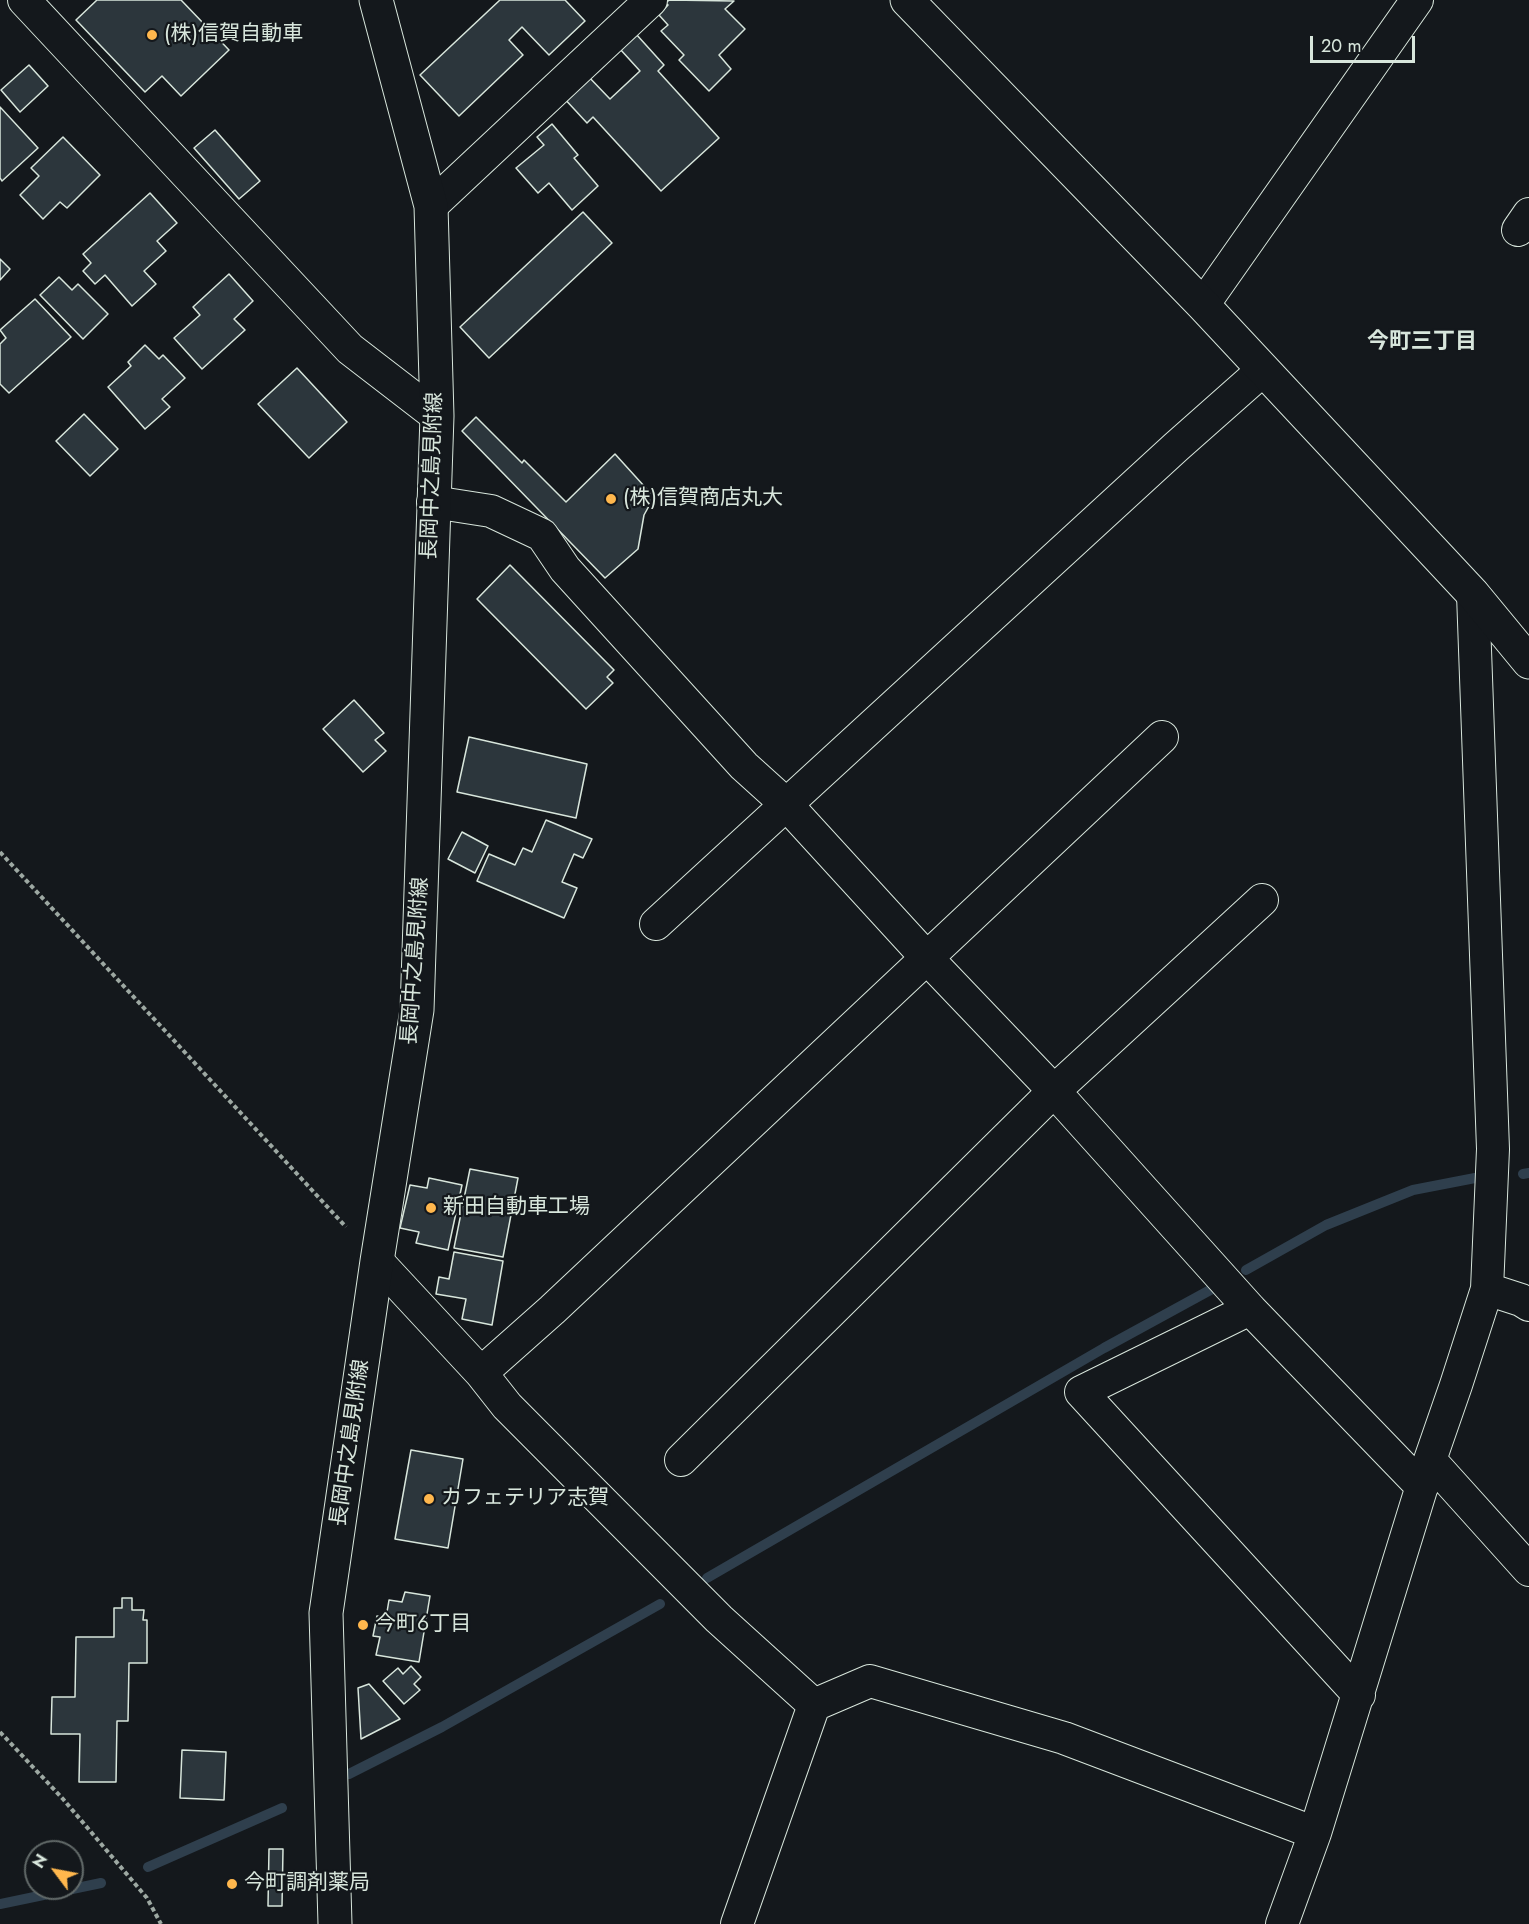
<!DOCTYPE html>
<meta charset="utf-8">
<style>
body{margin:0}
#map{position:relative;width:1529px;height:1924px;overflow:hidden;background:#14181c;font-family:Jost,sans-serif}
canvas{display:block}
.north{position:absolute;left:24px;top:1840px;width:60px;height:60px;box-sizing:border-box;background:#14181c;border:2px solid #626a69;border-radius:50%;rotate:302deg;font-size:16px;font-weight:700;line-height:24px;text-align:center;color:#d8e6dc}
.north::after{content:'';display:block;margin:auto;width:21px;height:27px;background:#ffb74d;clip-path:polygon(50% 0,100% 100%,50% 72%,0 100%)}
.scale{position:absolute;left:1310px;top:36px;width:105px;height:27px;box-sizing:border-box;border:3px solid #d8e6dc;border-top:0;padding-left:8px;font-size:18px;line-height:21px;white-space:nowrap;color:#d8e6dc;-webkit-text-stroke:4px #14181c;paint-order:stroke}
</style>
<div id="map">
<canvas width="1529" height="1924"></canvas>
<div class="north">N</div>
<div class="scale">20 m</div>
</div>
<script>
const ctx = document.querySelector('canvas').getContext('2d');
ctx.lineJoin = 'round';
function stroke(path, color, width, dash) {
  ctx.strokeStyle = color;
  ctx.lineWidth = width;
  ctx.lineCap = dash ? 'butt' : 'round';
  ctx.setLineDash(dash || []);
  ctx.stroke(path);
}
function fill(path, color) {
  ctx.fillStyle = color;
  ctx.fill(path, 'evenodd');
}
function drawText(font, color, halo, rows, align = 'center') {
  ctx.font = font + ' Jost,"Noto Sans JP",sans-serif';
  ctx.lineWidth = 4.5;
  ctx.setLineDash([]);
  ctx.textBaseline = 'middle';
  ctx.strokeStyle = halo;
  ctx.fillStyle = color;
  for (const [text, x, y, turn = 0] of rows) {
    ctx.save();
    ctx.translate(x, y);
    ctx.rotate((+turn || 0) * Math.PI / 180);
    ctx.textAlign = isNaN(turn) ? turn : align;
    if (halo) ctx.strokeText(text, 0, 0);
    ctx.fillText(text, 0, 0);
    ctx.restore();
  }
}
stroke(new Path2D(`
 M1523 1174 1529 1173
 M1246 1270 1326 1225 1413 1190 1475 1178
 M707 1578 1104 1348 1212 1289
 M349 1774 442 1727 660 1604
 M148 1867 282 1808
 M0 1904 101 1883`), '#2f3f4d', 10);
const building = new Path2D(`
 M97 0H181L229 50 181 96 162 76 145 92 76 20Z
 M500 0H565L585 21 549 55 522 27 509 40 523 55 459 116 420 75Z
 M669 0 734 1 725 9 745 29 719 55 731 69 709 91 679 60 684 55 661 31 668 25 659 15 668 5 666 3Z
 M636 34 664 65 658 71 719 138 661 191 593 117 587 123 562 96 586 74 610 99 640 71 620 49Z
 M29 65 48 86 20 112 1 90Z
 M0 107 38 148 2 181 0 178Z
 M552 124 578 155 574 158 598 186 572 210 549 183 538 193 516 168 544 145 537 137Z
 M215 130 260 181 239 199 194 148Z
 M63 137 100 175 67 208 60 202 43 219 20 195 39 176 31 168Z
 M150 193 177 223 157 241 166 251 144 271 156 284 132 306 105 275 95 284 83 271 91 263 83 254Z
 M583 212 612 243 489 358 460 327Z
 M0 259 10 269 0 280Z
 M229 274 253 301 234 319 245 330 202 369 174 338 200 315 193 307Z
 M59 277 72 290 78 284 108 314 83 339 40 295Z
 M35 299 71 337 9 393 0 384V344L6 338 0 330Z
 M145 345 159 359 163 355 185 378 162 399 170 407 145 429 108 387 131 366 128 362Z
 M297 368 347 422 309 458 258 404Z
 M84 414 118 449 90 476 56 441Z
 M476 417 522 463 524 460 566 502 615 454 654 497 644 515 638 549 605 578 462 431Z
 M510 565 614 670 607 677 613 683 586 709 477 599Z
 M354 700 384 733 375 740 386 751 363 772 323 729Z
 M469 737 587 764 576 818 457 792Z
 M546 820 592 839 583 858 574 854 562 882 577 888 564 918 477 881 489 854 515 865 523 848 532 852Z
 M462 832 488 846 475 873 448 859Z
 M470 1169 518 1178 503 1257 454 1248Z
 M429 1178 462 1185 448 1250 416 1243 419 1232 400 1228 410 1185 427 1188Z
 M454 1252 503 1261 492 1325 462 1319 466 1299 436 1294 439 1277 449 1279Z
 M411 1450 463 1459 448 1548 395 1539Z
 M405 1592 430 1596 419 1662 376 1655 380 1637 373 1636 377 1616 386 1618 389 1600 402 1602Z
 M122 1598H132V1610H144L143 1620H147V1663H129L128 1721H117L116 1782H79L80 1734H51L52 1697H75L76 1637H114V1608H122Z
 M411 1666 421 1677 414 1684 420 1690 404 1704 383 1681 398 1668 403 1674Z
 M369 1684 400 1719 361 1739 358 1688Z
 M182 1750 226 1752 224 1800 180 1798Z
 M269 1849H283L282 1906H268Z`);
fill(building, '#2c363c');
stroke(building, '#d8e6dc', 1.5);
const street = new Path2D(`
 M24 0 350 349 437 416
 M431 206 651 0
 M1518 230 1529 214
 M1203 305 1417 0
 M433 502 491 511 542 535 565 569 744 766 786 804 926 957 1054 1091 1250 1309 1422 1487
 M656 924 1176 447 1263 370
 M377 1261 481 1373 507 1406 719 1619 814 1705
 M1487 1289 1521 1300 1529 1305
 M1250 1309 1081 1392 1359 1695
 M481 1373 552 1310 1162 737
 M681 1460 1054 1091 1262 900
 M1430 1460 1529 1570
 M737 1924 814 1705 870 1681 1064 1738 1315 1833
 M1282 1924 1315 1833 1430 1460 1456 1385 1487 1289 1493 1149 1473 594`);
const secondary = new Path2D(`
 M907 0 1203 305 1473 594 1529 662
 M335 1924 326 1613 377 1261 417 1010 437 416 431 206 376 0`);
stroke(street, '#d8e6dc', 34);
stroke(secondary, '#d8e6dc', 35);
stroke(new Path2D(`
 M0 852 346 1227
 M0 1732 63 1799 147 1898 161 1924`), '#9da8a2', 4, [4.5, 3]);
stroke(street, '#14181c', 32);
stroke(secondary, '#14181c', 33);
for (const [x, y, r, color] of [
 [152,35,6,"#ffb74d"],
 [611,499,6,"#ffb74d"],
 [431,1208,6,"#ffb74d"],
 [429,1499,6,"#ffb74d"],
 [363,1625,6,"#ffb74d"],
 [232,1884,6,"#ffb74d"]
]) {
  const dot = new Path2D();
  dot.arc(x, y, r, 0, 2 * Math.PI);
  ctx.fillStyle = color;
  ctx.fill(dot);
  stroke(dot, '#14181c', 2);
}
drawText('21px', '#d8e6dc', '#14181c', [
 ["(株)信賀自動車",164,35],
 ["(株)信賀商店丸大",623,499],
 ["新田自動車工場",443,1208],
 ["カフェテリア志賀",441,1499],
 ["今町６丁目",375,1625],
 ["今町調剤薬局",244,1884]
], 'left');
drawText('21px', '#d8e6dc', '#14181c', [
 ["長岡中之島見附線",433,476,-88],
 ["長岡中之島見附線",416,961,-86],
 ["長岡中之島見附線",351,1443,-82]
]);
drawText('bold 22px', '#d8e6dc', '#14181c', [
 ["今町三丁目",1422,343]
]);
</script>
